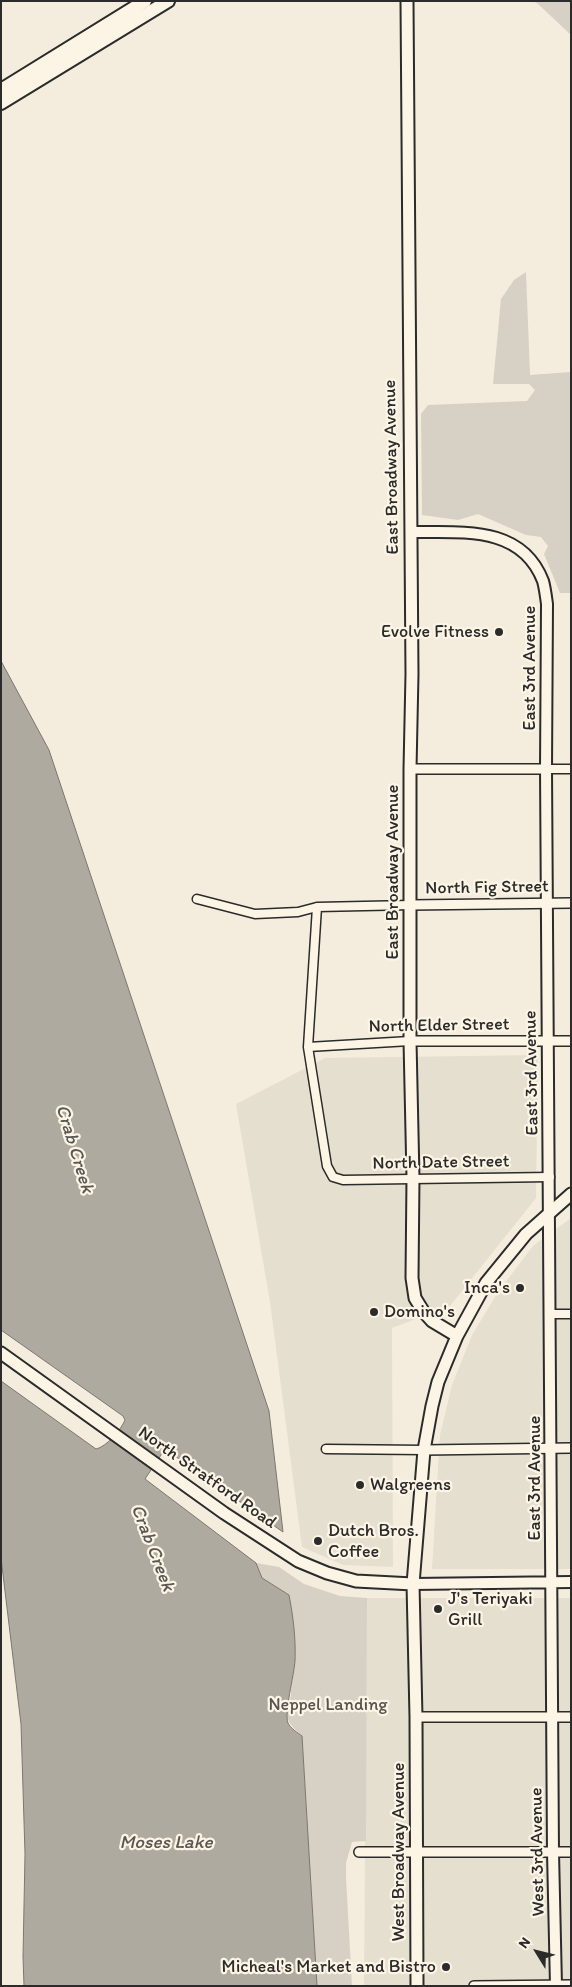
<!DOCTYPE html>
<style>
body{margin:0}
#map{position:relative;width:572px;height:1987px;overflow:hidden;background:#f4edde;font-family:Itim,sans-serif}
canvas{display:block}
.frame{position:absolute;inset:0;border:2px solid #2b2b2b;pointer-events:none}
.north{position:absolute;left:512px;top:1927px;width:50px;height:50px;-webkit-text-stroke:4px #fcf5e5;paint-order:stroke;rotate:306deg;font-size:14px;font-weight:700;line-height:20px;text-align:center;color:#2b2b2b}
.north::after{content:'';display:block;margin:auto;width:18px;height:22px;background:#2b2b2b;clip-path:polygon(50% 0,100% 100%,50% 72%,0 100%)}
</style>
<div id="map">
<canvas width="572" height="1987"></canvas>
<div class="frame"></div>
<div class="north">N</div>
</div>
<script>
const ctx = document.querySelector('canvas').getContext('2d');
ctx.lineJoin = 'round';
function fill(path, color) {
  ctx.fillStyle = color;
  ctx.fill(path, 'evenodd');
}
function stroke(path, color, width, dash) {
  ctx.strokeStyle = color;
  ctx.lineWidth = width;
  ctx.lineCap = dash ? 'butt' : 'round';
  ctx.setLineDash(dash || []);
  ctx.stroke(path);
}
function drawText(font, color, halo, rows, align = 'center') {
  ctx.font = font + ' Itim,sans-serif';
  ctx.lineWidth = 4.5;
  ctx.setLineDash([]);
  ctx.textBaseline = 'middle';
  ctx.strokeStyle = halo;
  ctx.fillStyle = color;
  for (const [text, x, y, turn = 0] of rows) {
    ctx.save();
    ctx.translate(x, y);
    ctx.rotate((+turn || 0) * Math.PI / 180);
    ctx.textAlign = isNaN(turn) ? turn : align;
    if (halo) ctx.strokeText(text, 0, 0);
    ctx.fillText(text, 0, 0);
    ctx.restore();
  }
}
fill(new Path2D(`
 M538 1055 536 1198 450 1306 392 1328 393 1567 343 1565 302 1547 270 1302 236 1104 325 1058Z
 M571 1218V1569H432L440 1435 452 1385 472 1335 498 1292 533 1246Z
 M367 1598H571V1986H364Z`), '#e5dfd0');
fill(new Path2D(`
 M532 1H571V35L537 3Z
 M526 272 530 375 571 372V593H560L544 554 548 546 541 537 526 535 478 514 458 520 422 515 421 414 428 405 527 401 535 390 529 384H493L501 299 514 280Z
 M256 1563 279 1567 304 1584 340 1596 367 1598 366 1841 352 1842 346 1863V1878L352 1986H317L302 1736C287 1722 283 1717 291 1696L289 1595 262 1578Z`), '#d6d1c4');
const water = new Path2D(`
 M1 661 49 750 269 1411 283 1532 165 1449 145 1479 256 1563 262 1578 289 1595C293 1616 296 1638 295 1661 294 1675 284 1713 288 1723 290 1728 298 1733 302 1736L317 1986H24L23 1957 25 1854 21 1724 1 1558V1381L96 1449C106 1447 121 1430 125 1420L123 1416 1 1330Z`);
fill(water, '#afaaa0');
stroke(water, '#7a7771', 1);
const minor = new Path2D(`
 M546 769H571
 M197 899 255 914 298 912 317 907 411 905
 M317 907 308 1047 327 1166 333 1177 343 1180 550 1177
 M308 1047 410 1041
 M550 1314H571
 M326 1449 424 1450`);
const tertiary = new Path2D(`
 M410 769H546
 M411 905 571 903
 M410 1041H571
 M424 1450 571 1448
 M416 1717H571
 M359 1852H571
 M474 1986 571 1985`);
const secondary = new Path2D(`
 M411 532C460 533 521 524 543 581 545 588 546 597 547 604L546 769 553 1852 556 1986
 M413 1584 571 1582`);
const primary = new Path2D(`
 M407 1 412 674 410 769V1041L413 1178 412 1278 415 1298 423 1311 432 1321 457 1336
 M1 1353 224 1513 298 1561 327 1573 356 1581 413 1584
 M417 1986 416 1717 413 1584 424 1450 432 1406 438 1382 457 1336 486 1283 526 1234 571 1194`);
const trunk = new Path2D(`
 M1 90 145 1
 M1 103 168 1`);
stroke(minor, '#2b2b2b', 11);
stroke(tertiary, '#2b2b2b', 12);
stroke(secondary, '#2b2b2b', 14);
stroke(primary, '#2b2b2b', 15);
stroke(trunk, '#2b2b2b', 16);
stroke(minor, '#fcf5e5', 8);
stroke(tertiary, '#fcf5e5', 9);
stroke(secondary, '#fcf5e5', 10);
stroke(primary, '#fcf5e5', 11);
stroke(trunk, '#fcf5e5', 12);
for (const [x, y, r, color] of [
 [499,632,5,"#2b2b2b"],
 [520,1288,5,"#2b2b2b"],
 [374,1312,5,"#2b2b2b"],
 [360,1485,5,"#2b2b2b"],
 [318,1541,5,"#2b2b2b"],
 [438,1609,5,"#2b2b2b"],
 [446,1967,5,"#2b2b2b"]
]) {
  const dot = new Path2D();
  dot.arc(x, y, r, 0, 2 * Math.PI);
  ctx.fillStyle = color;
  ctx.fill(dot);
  stroke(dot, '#fcf5e5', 2);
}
drawText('18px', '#2b2b2b', '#fcf5e5', [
 ["East Broadway Avenue",392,467,-91],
 ["East 3rd Avenue",530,668,-90],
 ["East Broadway Avenue",393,872,-90],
 ["North Fig Street",487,888,-1],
 ["North Elder Street",439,1026,-1],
 ["East 3rd Avenue",532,1073,-91],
 ["North Date Street",441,1163,-1],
 ["North Stratford Road",207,1478,35],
 ["East 3rd Avenue",535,1478,-90],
 ["West Broadway Avenue",399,1852,-90],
 ["West 3rd Avenue",538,1852,-91]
]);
drawText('18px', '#2b2b2b', '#fcf5e5', [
 ["Evolve Fitness",489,632,"right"],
 ["Inca's",510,1288,"right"],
 ["Domino's",384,1312],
 ["Walgreens",370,1485],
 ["Dutch Bros.",328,1531],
 ["Coffee",328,1552],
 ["J's Teriyaki",448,1599],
 ["Grill",448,1620],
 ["Micheal's Market and Bistro",436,1967,"right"]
], 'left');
drawText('18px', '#565451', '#fcf5e5', [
 ["Neppel Landing",328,1705]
]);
drawText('italic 19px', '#595754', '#fcf5e5', [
 ["Crab Creek",74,1149,73],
 ["Crab Creek",152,1548,69],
 ["Moses Lake",166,1843]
]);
</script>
